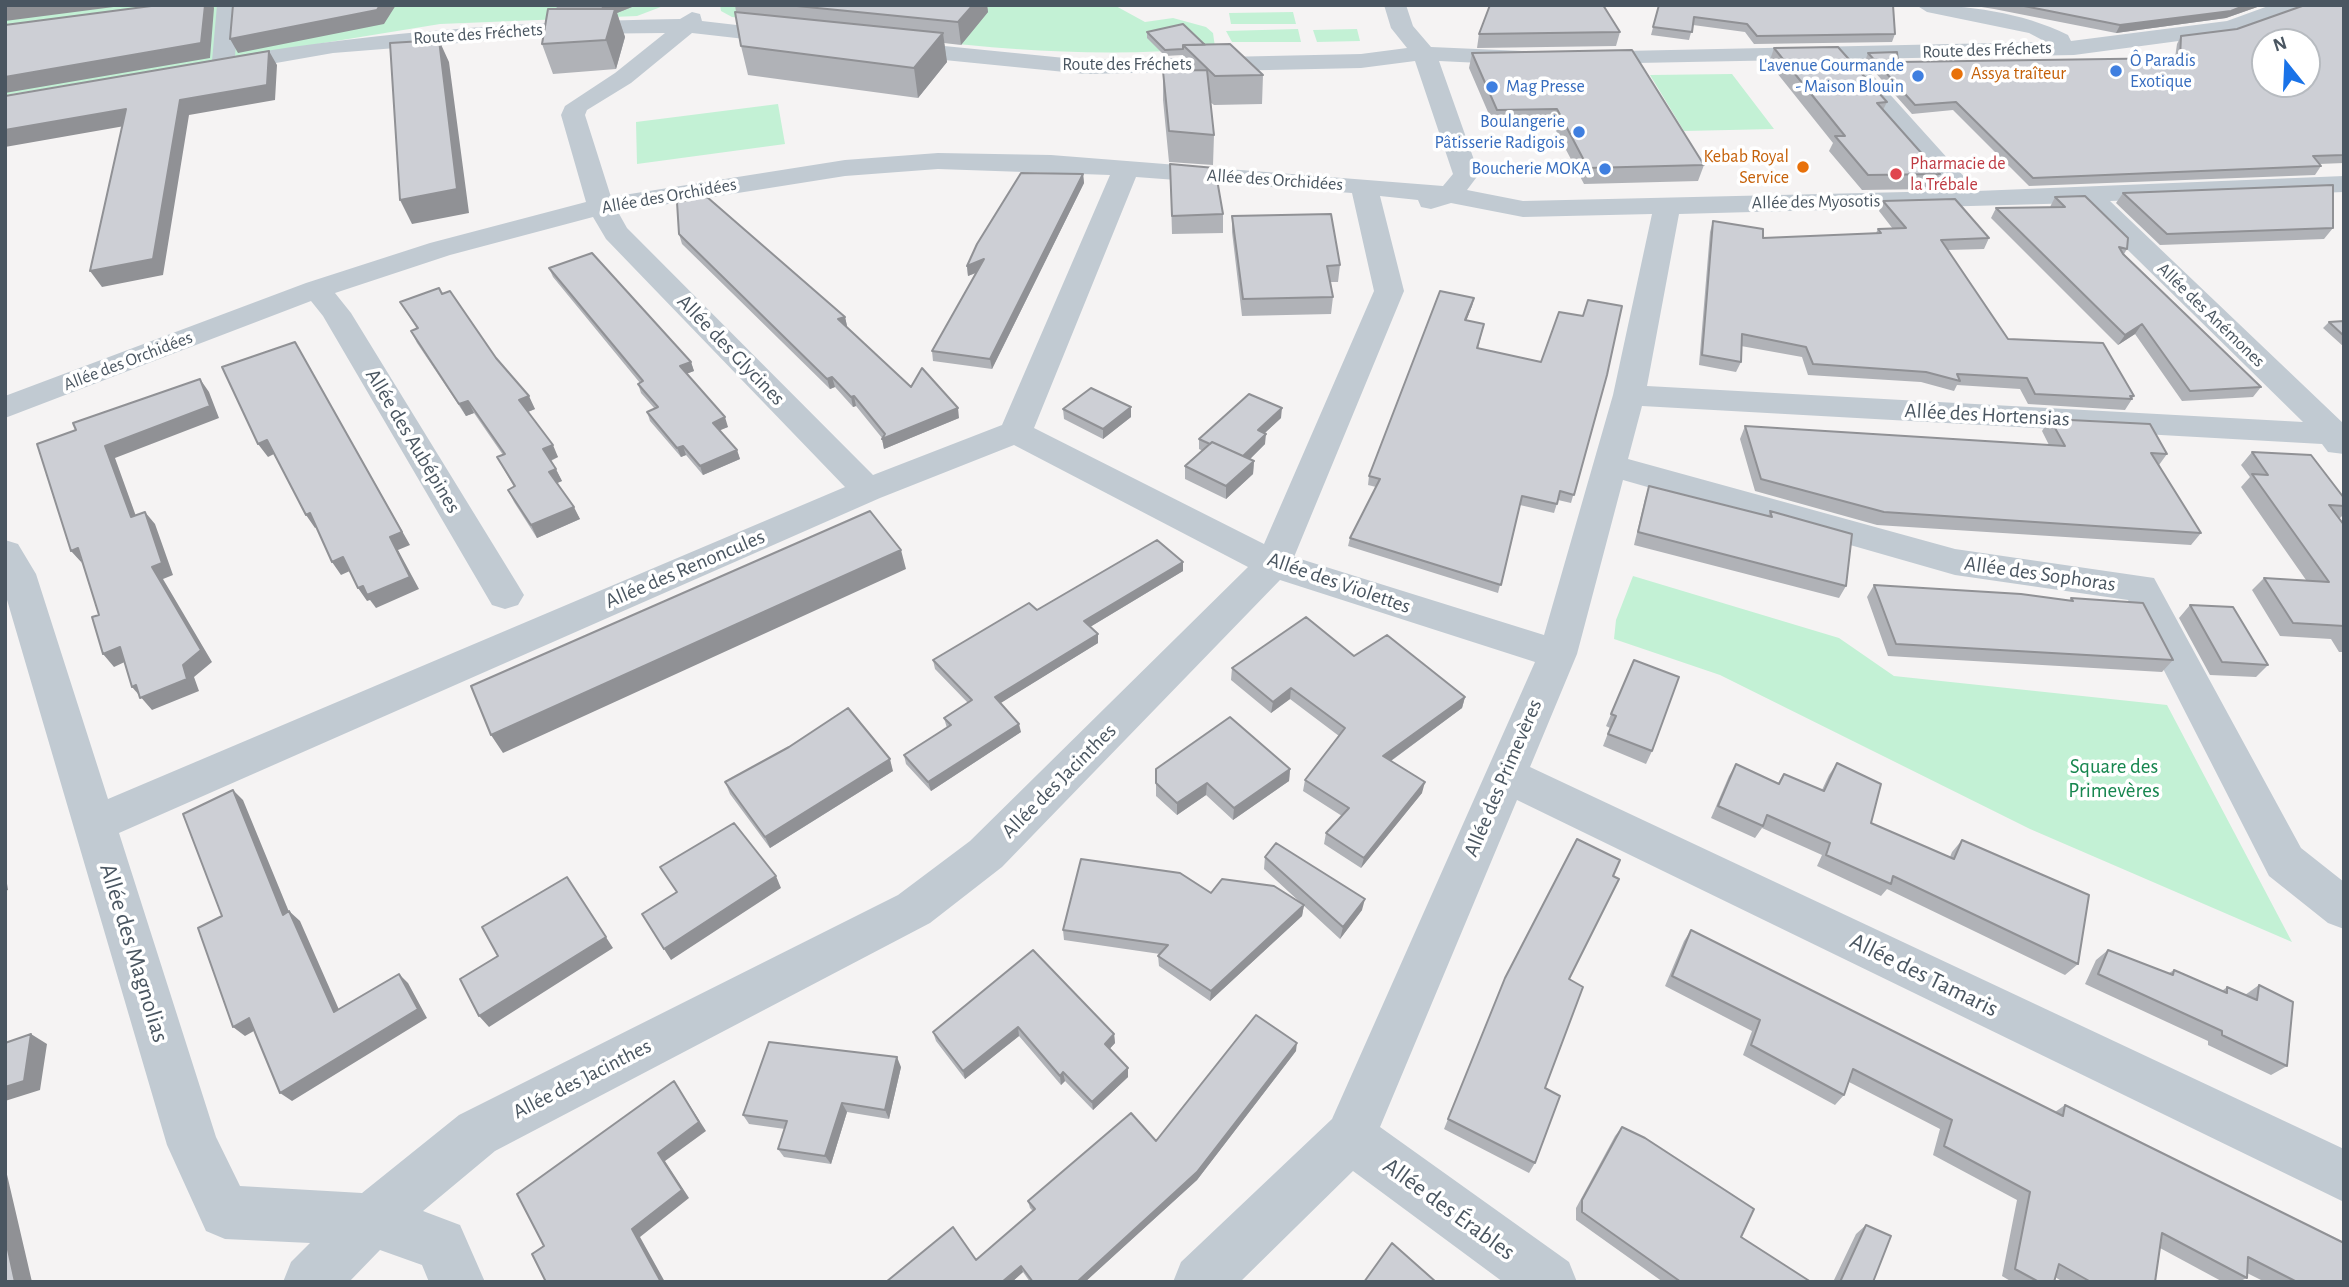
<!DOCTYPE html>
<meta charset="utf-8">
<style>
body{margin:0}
#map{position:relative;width:2349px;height:1287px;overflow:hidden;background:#f5f3f3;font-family:"Alegreya Sans",sans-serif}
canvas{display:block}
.frame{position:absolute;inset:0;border:7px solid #4a5661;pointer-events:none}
.north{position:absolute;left:2251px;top:28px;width:70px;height:70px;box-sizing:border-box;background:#fff;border:2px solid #b7bbc0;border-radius:50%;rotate:342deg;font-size:19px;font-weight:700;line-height:28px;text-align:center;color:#4a5661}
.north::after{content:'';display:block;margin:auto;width:24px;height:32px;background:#1a73e8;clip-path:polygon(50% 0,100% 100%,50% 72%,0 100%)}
</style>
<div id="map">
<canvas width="2349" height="1287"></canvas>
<div class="frame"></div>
<div class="north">N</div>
</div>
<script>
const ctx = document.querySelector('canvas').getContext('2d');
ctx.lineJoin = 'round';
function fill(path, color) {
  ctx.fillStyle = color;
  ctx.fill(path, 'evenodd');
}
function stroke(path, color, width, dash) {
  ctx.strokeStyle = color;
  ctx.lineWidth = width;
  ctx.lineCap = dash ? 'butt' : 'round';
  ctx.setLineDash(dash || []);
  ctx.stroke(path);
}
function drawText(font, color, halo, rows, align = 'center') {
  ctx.font = font + ' "Alegreya Sans",sans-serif';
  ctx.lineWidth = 7;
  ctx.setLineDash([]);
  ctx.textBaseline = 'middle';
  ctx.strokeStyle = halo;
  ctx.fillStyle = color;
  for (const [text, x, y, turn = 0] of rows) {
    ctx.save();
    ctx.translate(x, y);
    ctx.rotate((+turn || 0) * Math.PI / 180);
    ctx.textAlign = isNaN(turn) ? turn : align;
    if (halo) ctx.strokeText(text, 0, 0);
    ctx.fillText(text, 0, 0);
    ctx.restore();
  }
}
fill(new Path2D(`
 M5 5H666L637 16 440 24 5 95Z
 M720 5H1114L1145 22 1173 18 1206 27 1213 33 1215 47C1054 65 893 35 732 17L721 11Z
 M1293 12 1296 24H1231L1229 13Z
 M1298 29 1301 42H1232L1226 31Z
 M1357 29 1360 41 1317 42 1313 30Z
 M1732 74 1774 129 1684 131 1650 75Z
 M778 104 785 144 637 164 636 122Z
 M1633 576 1839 638 1894 676 2167 705 2292 942 2030 829 1720 675 1614 639 1616 620Z`), '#c3f1d5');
fill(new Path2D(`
 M217 5H239L235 56C382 31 531 21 680 19L692 12 700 14 702 21 797 32 800 37 789 44 692 33 631 83 587 110 585 115 611 197 845 160 938 153 1051 155 1443 186 1453 174 1415 61 1361 68 1085 74 894 55 883 48 894 41 1085 60 1361 54 1407 48 1391 28 1384 5H1406L1413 26 1431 47 1522 51 1530 53 1534 58 1530 63 1522 65 1439 61 1479 174 1467 190 1523 201 1949 191 1843 69 1839 64 1843 59 1585 64 1577 62 1573 57 1577 52 2046 42 2029 33 1927 12 1916 5C1968 5 2021 12 2068 35L2071 41 2227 21 2271 5H2303L2300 10 2231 34 2074 55 1858 59 1977 191 2344 176V192L2110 201 2344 424V454L2328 452 2322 444 1642 406 1628 459 1955 549 2154 578 2301 848 2344 882V929L2328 923 2269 876 2128 600 1955 575 1623 480 1577 654 1530 767 2344 1149V1202L1517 800 1380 1127 1569 1262 1577 1282H1503L1353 1171 1240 1282H1173L1181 1262 1332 1119 1535 662 1280 580 1002 867 930 923 495 1151 423 1211 460 1225 485 1282H429L422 1265 380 1250 349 1282H283L291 1262 310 1243 225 1239 206 1231 167 1145 5 593V540L18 544 36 574 108 799 845 487 606 239 593 217 450 255 335 293 351 313 518 585 524 595 518 605 505 609 492 605 323 316 311 301 5 418V396L306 283 430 243 586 202 561 115 565 106 615 73 665 33 572 34 333 53 219 73 211 71 207 66 212 61ZM938 169 1110 175 1002 425 873 475 627 228 618 212 845 176ZM1136 177 1352 193 1374 291 1264 544 1034 428ZM1380 196 1418 200 1421 207 1431 209 1451 203 1523 217 1652 214 1613 395 1544 635 1294 557 1404 291ZM2080 203 2303 422 1647 386 1679 214ZM1014 445 1248 567 970 841 898 895 459 1115 362 1193 240 1186 216 1137 119 833 880 498Z`), '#c1cad2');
fill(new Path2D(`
 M556 5H637L617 13 625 37 616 69 553 74 542 44 557 9Z
 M735 5H987L988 12 961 45 944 43 947 62 918 98 748 75 741 46Z
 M1659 5 1895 34 1892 42 1754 44 1745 32 1693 25 1689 40 1651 35Z
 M1969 5H2263L2226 18 2116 33 1994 9Z
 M2344 5V163L2319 164 2321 166 2315 175 2029 186 1953 110 1912 114 1865 61 1868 53 1898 62 2175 58 2177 44 2181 36 2237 29Z
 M1147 32 1205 45 1263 75 1262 104 1214 105 1210 102 1214 135 1213 165 1169 162 1163 100V71L1183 70V55L1165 56 1147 38Z
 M1620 32 1616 46 1477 48 1479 34Z
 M1774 48 1887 102 1883 110 1940 174 1932 189 1862 190 1829 151 1833 143 1769 63Z
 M1472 53 1704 165 1698 181 1584 184 1553 125 1494 126 1469 68Z
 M1170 164 1223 214V233L1172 234Z
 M1083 174 1084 183 992 369 933 361 932 351 976 273 968 276 967 266Z
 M2123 193 2333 228 2324 239 2160 245 2116 203Z
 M2055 197 2127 249 2124 254 2261 387 2253 397 2182 401 2135 334 2118 345 1991 218 1996 208 2050 207Z
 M1883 201 1989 238 1984 249 1947 250 2008 339 2134 396 2125 410 2028 404 2020 389 1957 385 1954 391 1921 382 1808 375 1802 357 1741 346V362L1736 372 1699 365 1710 232 1713 221 1763 238 1876 233 1878 229H1893L1879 211Z
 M1232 216 1340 265 1338 282H1330L1333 297 1331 314 1242 316 1232 232Z
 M679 234 845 317 847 326 846 327 911 387 959 418 884 449 882 438 856 406 853 407 835 387 830 389 682 244Z
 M549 268 691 362 694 371 686 374 728 427 719 430 737 450 740 459 703 475 686 455 681 457 650 421 647 412 655 409 641 393 638 384 640 383 553 277Z
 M1474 298 1472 306 1466 321 1484 324 1478 349 1607 375 1571 503 1558 500 1554 513 1520 505 1498 593 1348 546 1350 538 1376 487 1368 485 1369 476Z
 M400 302 496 358 535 409 528 412 558 457 551 461 562 481 557 483 580 519 537 538 514 502 508 490 514 487 497 457 503 455 474 413 466 416 417 343 411 331 417 329Z
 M2344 321V347L2323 328 2329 322Z
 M1131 407V417L1103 439 1064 419 1063 409Z
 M1281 418 1265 433V444L1250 459 1254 461 1253 474 1226 499 1185 479V466L1203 451 1199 449V439Z
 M2050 419 2167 454 2159 465 2201 533 2191 545 1877 525 1755 491 1740 439 1745 426 2049 445 2042 431Z
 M2252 452 2344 498V514L2339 519 2344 525V652H2339L2331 639 2280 636 2252 590 2264 578 2306 580 2241 487 2250 477 2241 465Z
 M1649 486 1768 516 1770 511 1846 586 1839 598 1634 545 1645 499Z
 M1183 562V571L1090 627 1098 643 1000 703 1021 732 931 791 906 764 904 755 947 728 944 718 968 703 935 669 933 660 1037 610Z
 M1874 585 2069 601 2071 598 2173 660 2162 672 1888 656 1867 597Z
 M2190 605 2268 665 2256 677 2210 675 2179 618Z
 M1354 656 1465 697 1462 708 1391 761 1422 793 1361 868 1324 844 1326 833 1342 816 1303 791 1305 780 1339 736 1290 699 1271 713 1231 680 1232 668Z
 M1634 660 1652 751 1646 764 1603 746 1610 728 1606 726Z
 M1837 763 1871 823 1950 857 1952 852 1962 840 2078 964 2065 975 1887 889 1881 896 1817 866 1822 855 1762 828 1755 838 1711 818 1729 776 1736 764 1778 783 1784 774 1822 790 1829 775Z
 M1156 769H1290L1289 781 1233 820 1206 795 1177 815 1156 796Z
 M893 771 770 848 730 794 725 782Z
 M1265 857 1362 910 1340 939 1264 869Z
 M1211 893 1304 905 1302 916 1210 1001 1159 966 1158 956 1160 954 1064 940 1063 930Z
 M1691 930 2055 1112 2065 1105 2344 1282H2265L2247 1273V1278L2238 1282H2223L2160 1248 2155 1282H2063L2055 1277 2054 1282H2012L2002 1276 2017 1200 1933 1155 1940 1129 1849 1082 1844 1095 1835 1105 1743 1055 1752 1031 1665 986 1684 941Z
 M1033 950 1114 1034 1115 1043 1109 1049 1128 1077 1093 1110 1065 1081 1061 1085 1019 1036 965 1079 936 1041 933 1032Z
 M2108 950 2169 973 2174 970 2222 991 2227 987 2245 995 2259 985 2287 1066 2271 1075 2208 1045V1041L2085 984 2096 960Z
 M1505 978 1545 1088 1535 1163 1529 1173 1444 1129Z
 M1296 1051 1197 1180 1085 1282H1030L1023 1272 1012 1282H886L976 1260 1033 1211 1030 1208 1028 1201 1156 1141Z
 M901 1067 889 1119 847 1112 831 1164 784 1157 778 1149 785 1129 749 1124 743 1115Z
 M1622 1127 1741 1237 1811 1282H1663L1576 1220V1208L1615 1136Z
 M1866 1225 1873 1282H1833L1856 1234Z`), '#b0b2b7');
fill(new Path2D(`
 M11 5H129L5 21V6Z
 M205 5H213L214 8 210 58 5 93V77Z
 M380 5H396L384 24 238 53 230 39Z
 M601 5H637L617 13 625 37 616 69 606 40 605 18Z
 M973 5H987L988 12 961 45 958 22Z
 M2246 5H2263L2226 18 2116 33 2120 25Z
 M943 33 947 62 918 98 914 68Z
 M439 40 449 62 469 213 412 224 400 200Z
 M269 51 277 65 275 100 189 115 163 275 102 287 90 271 180 100Z
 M126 109 136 124 5 147V130Z
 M1083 174 1084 183 992 369 990 359Z
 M984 259 985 269 968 276 967 266Z
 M1474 298 1472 306 1463 329 1465 320Z
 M845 317 847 326 840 329 838 319Z
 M2142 324 2135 334 2118 345 2125 335Z
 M295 342 410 545 398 550 419 589 376 608 370 600 367 601 358 588 363 586 390 537Z
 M691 362 694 371 683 375 680 366Z
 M832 377 835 387 830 389 827 379Z
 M200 379 209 392 219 418 115 458 141 530 131 517 105 446Z
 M529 396 535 409 525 413 519 400Z
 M854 396 856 406 853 407 851 397Z
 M468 401 474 413 466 416 459 404Z
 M1131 407V417L1103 439V429Z
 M958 408 959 418 884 449 882 439Z
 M1282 408 1281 418 1257 440 1258 430Z
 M725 417 728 427 716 432 713 423Z
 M1266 434 1265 444 1241 468V458Z
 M267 440 276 453 268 457 258 444Z
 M553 445 558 457 549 461 543 449Z
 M683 446 686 455 681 457 677 448Z
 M737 450 740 459 703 475 700 466Z
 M1254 461 1253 474 1226 499V486Z
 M556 469 562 481 555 484 549 472Z
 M574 507 580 519 537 538 531 525Z
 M145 512 155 524 173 575 163 579 212 662 194 677 199 691 152 710 132 687 183 665 152 567Z
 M310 513 319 526 315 528 306 515Z
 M78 548 82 563 71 551Z
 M901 550 906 569 503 753 491 735Z
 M343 557 352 570 341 575 332 562Z
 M1183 562V571L1085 630 1084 621Z
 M1098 634V643L996 706 995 697Z
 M120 647 131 659 114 667 103 654Z
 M1291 688 1290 699 1271 713 1273 702Z
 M1465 697 1462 708 1381 768 1383 756Z
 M1019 724 1021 732 931 791 928 782Z
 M890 759 893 771 770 848 765 837Z
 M1290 769 1289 781 1233 820 1234 808Z
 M1425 782 1422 793 1361 868 1364 858Z
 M1207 783 1206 795 1177 815V803Z
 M233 790 243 800 294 924 283 915Z
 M5 871 8 890 5 891Z
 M776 876 781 888 671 960 664 949Z
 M575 889 613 948 489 1027 479 1016Z
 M1365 899 1362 910 1340 939 1343 927Z
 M1304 905 1302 916 1210 1001 1211 991Z
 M289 911 300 921 344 1021 334 1012Z
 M399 974 408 983 427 1018 292 1101 280 1093Z
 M249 1018 261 1027 245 1036 233 1027Z
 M1018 1027 1019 1036 965 1079 963 1071Z
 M31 1034 47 1044 40 1090 5 1101V1087Z
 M1114 1034 1115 1043 1106 1053 1105 1044Z
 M1297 1043 1296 1051 1197 1180 1085 1282H1077Z
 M897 1057 901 1067 889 1119 885 1110Z
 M1128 1068V1077L1093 1110 1092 1102Z
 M1063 1072 1065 1081 1061 1085 1060 1076Z
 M674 1081 706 1131 665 1161 689 1198 640 1237 665 1282H661L632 1229 658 1153Z
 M842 1103 847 1112 831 1164 825 1156Z
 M5 1166 32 1282H15L5 1236Z
 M1021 1266 1023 1272 1012 1282H1002Z`), '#909195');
const building = new Path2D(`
 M159 5H205L201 43 5 77V25Z
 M233 5H380L377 10 230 39Z
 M787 5H973L958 22Z
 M1490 5H1603L1620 32 1479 34Z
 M1659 5H1893L1895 34 1757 36 1747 24 1694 17 1692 32 1653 27Z
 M2019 5H2246L2231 11 2120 25Z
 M2305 5H2344V155L2313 156 2321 166 2033 178 1956 102 1915 105 1868 53 1897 52 1898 62 2180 58 2181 36 2237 29ZM2265 42H2307V84H2265Z
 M548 9H615L606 40 542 44Z
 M735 12 943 33 914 68 741 46Z
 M1183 24 1205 45H1183V49L1165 50 1147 32Z
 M439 40 457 189 400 200 390 43Z
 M1230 44 1263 75 1215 76 1183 45Z
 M1838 47 1887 102 1877 103 1940 174 1868 175 1835 136H1845L1774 48Z
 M1632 50 1704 165 1588 168 1557 109 1497 110 1472 53Z
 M269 51 267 85 180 100 153 259 90 271 126 109 5 130V96Z
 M1207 70 1214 135 1169 131 1163 71Z
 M1170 164 1215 168 1223 214 1172 216Z
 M1021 173 1083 174 990 359 932 351 984 259 967 266 977 244Z
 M2333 185V228L2167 234 2123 193Z
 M2085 196 2128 238 2127 249 2119 247 2123 254 2261 387 2190 391 2142 324 2125 335 1996 208 2065 207 2055 197Z
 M707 197 845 317 838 319 911 387 922 368 958 408 882 439 885 434 854 396 851 397 832 377 827 379 679 234 677 202Z
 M1955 199 1989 238 1941 240 2008 339 2103 343 2134 396H2130L2132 399 2035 394 2027 378 1957 374 1960 381 1926 372 1813 364 1806 347 1742 334 1741 362 1702 355 1713 221 1763 229V238L1881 233 1878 229 1906 228 1883 201Z
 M1331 214 1340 265 1327 266 1333 297 1243 299 1232 216Z
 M592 253 691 362 680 366 725 417 713 423 737 450 700 466 683 446 677 448 647 412 658 407 638 384 643 381 549 268Z
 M439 288 442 294 450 291 496 358 529 396 519 400 553 445 543 449 556 469 549 472 574 507 531 525 508 490 515 486 497 457 505 454 468 401 459 404 411 331 418 328 400 302Z
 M1440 291 1474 298 1465 320 1484 324 1477 348 1541 362 1559 312 1583 316 1588 300 1622 306 1607 375 1574 495 1560 491 1557 504 1522 496 1501 585 1350 538 1380 479 1369 476Z
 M2344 321V336L2329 322Z
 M295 342 402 532 390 537 410 577 367 595 363 586 358 588 343 557 332 562 310 513 306 515 267 440 258 444 222 367Z
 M200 379 210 406 105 446 131 517 145 512 162 563 152 567 201 650 183 665 187 679 140 698 136 685 132 687 120 647 103 654 92 617 99 615 78 548 71 551 37 444 76 430 73 423Z
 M1091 388 1131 407 1103 429 1063 409Z
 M1249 394 1282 408 1258 430 1266 434 1243 456 1212 442 1210 444 1199 439Z
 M2050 419 2150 424 2167 454 2151 453 2201 533 1884 512 1761 479 1745 426 2065 446Z
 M1212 442 1254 461 1226 486 1185 466Z
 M2252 452 2311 455 2344 498V506L2329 505 2344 525V626L2293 623 2264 578 2329 582 2252 474 2268 475Z
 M1649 486 1772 517 1770 511 1852 534 1846 586 1638 532Z
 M870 511 901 550 491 735 471 686Z
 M1157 540 1183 562 1084 621 1098 634 995 697 1019 724 928 782 904 755 951 725 944 718 972 700 933 660 1029 603 1037 610Z
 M1874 585 2021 594 2073 601 2071 598 2143 603 2173 660 1896 644Z
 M2190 605 2233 607 2268 665 2222 662Z
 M1306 617 1354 656 1387 635 1465 697 1383 756 1425 782 1364 858 1326 833 1349 808 1305 780 1345 728 1291 688 1273 702 1232 668Z
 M1634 660 1679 677 1652 751 1608 734 1616 716 1611 714Z
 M848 708 890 759 765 837 725 782 789 747Z
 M1230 717 1290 769 1234 808 1207 783 1177 803 1156 783V769Z
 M1837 763 1881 784 1871 823 1954 859 1962 840 2089 895 2078 964 1893 876 1891 884 1826 855 1830 843 1767 815 1763 826 1718 806 1736 764 1779 784 1784 774 1824 791Z
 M233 790 283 915 289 911 334 1012 399 974 418 1009 280 1093 249 1018 233 1027 198 928 222 916 183 814Z
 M734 823 776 876 664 949 642 914 677 892 660 867Z
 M1577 839 1620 860 1613 876 1619 879 1569 979 1583 987 1545 1088 1560 1096 1535 1163 1448 1119 1505 978Z
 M1276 843 1365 899 1343 927 1265 857Z
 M1081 859 1180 873 1211 893 1222 879 1274 886 1304 905 1211 991 1158 956 1168 945 1063 930Z
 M567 877 606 937 479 1016 460 979 498 956 482 927Z
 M1691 930 2063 1116 2065 1105 2344 1243V1282H2297L2248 1257 2247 1278 2162 1233 2155 1282H2091L2059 1264 2054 1282H2039L2015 1269 2030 1192 1944 1146 1952 1120 1853 1069 1844 1095 1751 1045 1760 1020 1672 976Z
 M1033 950 1114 1034 1105 1044 1128 1068 1092 1102 1063 1072 1060 1076 1018 1027 963 1071 933 1032Z
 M2108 950 2173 975 2174 970 2227 993V987L2257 1000 2259 985 2293 1002 2287 1066 2222 1035V1031L2098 974Z
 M1256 1015 1297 1043 1197 1172 1077 1282H1033L1021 1266 1002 1282H886L953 1227 976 1260 1035 1209 1028 1201 1131 1113 1156 1141Z
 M31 1034 24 1081 5 1087V1043Z
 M769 1042 897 1057 885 1110 842 1103 825 1156 778 1149 787 1121 743 1115Z
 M674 1081 699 1122 658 1153 682 1190 632 1229 661 1282H546L532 1254 544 1246 517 1194Z
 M1622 1127 1645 1138 1754 1209 1741 1237 1811 1282H1681L1582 1212V1200Z
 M1866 1225 1891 1236 1873 1282H1840Z
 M5 1236 15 1282H5Z
 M1392 1243 1436 1282H1364Z`);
fill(building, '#cdcfd5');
stroke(building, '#909195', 2);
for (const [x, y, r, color] of [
 [2116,71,7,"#3f7fe0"],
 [1957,74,7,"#e8710a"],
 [1918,76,7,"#3f7fe0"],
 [1492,87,7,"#3f7fe0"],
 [1579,132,7,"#3f7fe0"],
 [1803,167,7,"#e8710a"],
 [1605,169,7,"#3f7fe0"],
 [1896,174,7,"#e0444e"]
]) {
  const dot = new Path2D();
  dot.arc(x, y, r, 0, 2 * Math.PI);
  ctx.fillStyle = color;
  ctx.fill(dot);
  stroke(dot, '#fff', 2.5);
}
drawText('18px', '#4a5661', '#fff', [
 ["Route des Fréchets",478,34,-4],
 ["Route des Fréchets",1987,50,-2],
 ["Route des Fréchets",1127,65],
 ["Allée des Orchidées",1275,180,4],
 ["Allée des Orchidées",669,196,-10],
 ["Allée des Myosotis",1816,202,-1],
 ["Allée des Anémones",2211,315,44],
 ["Allée des Orchidées",128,361,-21]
]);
drawText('18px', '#366cbe', '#fff', [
 ["Ô Paradis",2130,61,"left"],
 ["Exotique",2130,82,"left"],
 ["L'avenue Gourmande",1904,66],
 ["- Maison Blouin",1904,87],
 ["Mag Presse",1506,87,"left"],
 ["Boulangerie",1565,122],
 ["Pâtisserie Radigois",1565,143],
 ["Boucherie MOKA",1591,169]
], 'right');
drawText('18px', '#c56008', '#fff', [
 ["Assya traîteur",1971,74],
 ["Kebab Royal",1789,157,"right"],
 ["Service",1789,178,"right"]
], 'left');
drawText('18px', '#be3a42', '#fff', [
 ["Pharmacie de",1910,164],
 ["la Trébale",1910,185]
], 'left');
drawText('21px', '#4a5661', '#fff', [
 ["Allée des Glycines",731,350,46],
 ["Allée des Hortensias",1987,415,3],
 ["Allée des Aubépines",413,441,59],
 ["Allée des Renoncules",685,569,-23],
 ["Allée des Sophoras",2040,574,8],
 ["Allée des Violettes",1339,583,19],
 ["Allée des Primevères",1503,778,-67],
 ["Allée des Jacinthes",1059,781,-45],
 ["Allée des Jacinthes",582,1079,-27]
]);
drawText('21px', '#17864f', '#fff', [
 ["Square des",2114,767],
 ["Primevères",2114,791]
]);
drawText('24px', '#4a5661', '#fff', [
 ["Allée des Magnolias",134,953,73],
 ["Allée des Tamaris",1924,975,26],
 ["Allée des Érables",1449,1209,36]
]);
</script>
